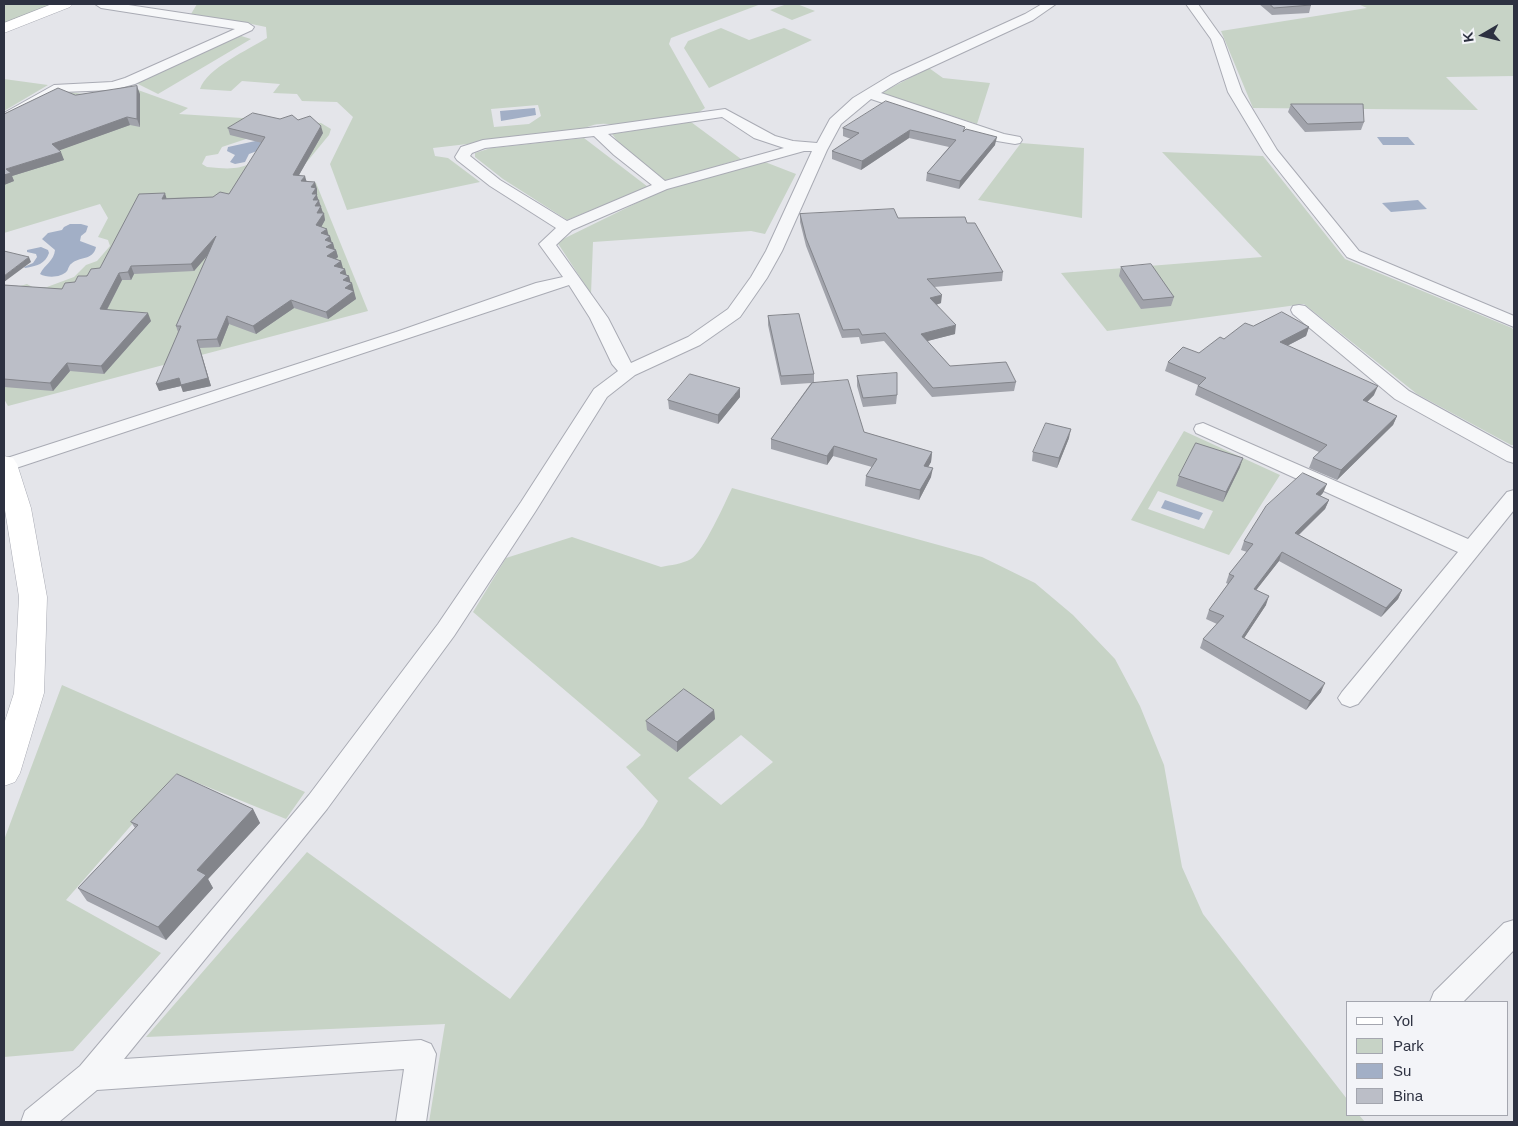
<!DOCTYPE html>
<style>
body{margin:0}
#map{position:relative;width:1518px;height:1126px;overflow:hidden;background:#e4e5ea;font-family:Arial,sans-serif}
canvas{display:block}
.frame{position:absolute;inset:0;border:5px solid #2d3141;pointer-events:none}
.legend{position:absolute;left:1346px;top:1001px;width:162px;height:115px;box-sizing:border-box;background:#f3f4f8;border:1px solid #a4a6af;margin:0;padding:6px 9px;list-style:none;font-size:15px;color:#2d3141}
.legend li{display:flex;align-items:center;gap:10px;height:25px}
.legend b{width:25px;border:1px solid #a4a6af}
.north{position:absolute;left:1458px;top:10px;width:50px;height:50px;-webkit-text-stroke:4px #f3f4f8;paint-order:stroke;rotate:262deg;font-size:14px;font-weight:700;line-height:20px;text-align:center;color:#2d3141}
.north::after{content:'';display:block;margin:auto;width:18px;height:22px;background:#2d3141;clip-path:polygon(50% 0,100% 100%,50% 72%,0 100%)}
</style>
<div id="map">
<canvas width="1518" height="1126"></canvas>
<div class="frame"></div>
<ul class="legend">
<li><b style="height:6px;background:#fff"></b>Yol</li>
<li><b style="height:14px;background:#c7d3c6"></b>Park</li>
<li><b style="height:14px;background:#a2afc6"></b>Su</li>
<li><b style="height:14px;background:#bbbec7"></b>Bina</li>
</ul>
<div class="north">K</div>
</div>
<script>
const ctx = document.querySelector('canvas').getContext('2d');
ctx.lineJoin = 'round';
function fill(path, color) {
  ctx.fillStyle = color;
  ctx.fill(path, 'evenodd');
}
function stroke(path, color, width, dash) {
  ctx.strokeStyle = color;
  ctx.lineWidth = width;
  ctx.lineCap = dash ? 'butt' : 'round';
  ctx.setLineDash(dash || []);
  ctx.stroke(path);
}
fill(new Path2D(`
 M4 4H55L4 24Z
 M197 4H761L671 38 669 44 705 108 698 113 613 125C601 122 590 125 579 131L433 148 435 156 448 158 480 182 347 210 330 164 353 117 337 102 302 101 297 94 273 93 280 84 242 81 231 91 200 89C207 68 248 50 267 38L266 27 242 22 191 14ZM538 105 541 116 529 124 494 127 491 109Z
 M787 4H797L815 11 792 20 770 10Z
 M1358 4H1514V76L1446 77 1478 110 1253 108 1221 31 1367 8Z
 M721 28 749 40 784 28 812 40 709 88 684 48 688 41Z
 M238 35 251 39 158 94 134 82Z
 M929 68 943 78 990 83 977 124 881 93Z
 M4 79 48 85 4 111Z
 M138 90 188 108 179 114 321 123 331 129 329 135 292 180 316 183 368 311 8 406 4 399V291L27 284 34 288 47 287 74 277 86 265 97 261 110 246 108 240 98 237 108 218 100 204 4 233V123L53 95 70 92 96 96ZM249 138 276 147C246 167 244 171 207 167L202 164 206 156 218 154 222 147Z
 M691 122 741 159 666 181 625 151 612 134Z
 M584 138 648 187 567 220 503 179 475 157V153L491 148Z
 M1021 143 1084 148 1082 218 978 200Z
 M1162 152 1263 156 1345 259 1512 328 1514 331V445H1511L1417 394 1304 304 1107 331 1061 273 1262 257Z
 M765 162 796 174 765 234 751 231 593 242 591 294 557 242 663 190Z
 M1184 431 1280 475 1229 555 1131 520ZM1158 491 1213 511 1204 529 1148 509Z
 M732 488 982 557 1035 583 1073 615 1115 659 1140 706 1164 765 1182 867 1203 914 1347 1099V1115H1359L1365 1122H429L445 1024 146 1037 307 852 510 999 643 826 658 801 626 767 641 755 473 612 506 558 572 537 661 567C671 565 682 564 691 559 703 552 725 503 732 488ZM741 735 773 762 721 805 688 778Z
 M62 685 305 792 286 819 176 774 66 900 161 953 73 1051 4 1057V840Z`), '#c7d3c6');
fill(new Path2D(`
 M535 108 536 115 501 121 500 111Z
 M1377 137H1408L1415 145H1383Z
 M260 140 268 147 249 154 245 162 235 164 230 162 235 155 227 151 228 147Z
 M1418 200 1427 209 1391 212 1382 203Z
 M70 224H81L88 226 86 232 81 236 80 241 96 247C93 261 79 256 71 264 69 265 68 270 67 271 61 278 47 278 40 274 45 264 54 261 55 250L42 239 48 233 62 230 64 227Z
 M41 247 48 250 49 253C45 264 37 266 25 268L24 267 33 263 37 257 36 254 27 252V250Z
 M1165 500 1203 513 1199 520 1161 508Z`), '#a2afc6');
const street = new Path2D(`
 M95 4H122L248 23 254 27 252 30 135 84 113 90 62 92 4 122V113L54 85 112 82 125 78 235 29 101 8Z
 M1042 4H1056L1033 20 901 81 881 93 1004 134 1020 137 1022 140 1020 143 1015 144 997 141 871 99 841 124 827 150 782 251 767 278 740 317 700 345 635 375 607 397 535 512 454 636 327 809 124 1059 421 1040 431 1044 436 1054 426 1122H396L404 1069 97 1090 59 1122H21L25 1111 80 1066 309 795 438 624 521 502 594 389 618 371 612 364 590 318 569 285 4 472V459L396 332 536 283 563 277 539 244 556 228 490 186 457 160 455 157 461 147 483 140 597 127 725 109 775 136 793 141 817 143 830 119 853 98 891 75 1025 14ZM722 117 754 138 784 148 665 181 608 134ZM594 136 614 155 652 185 567 221 500 180 470 156 472 153 485 148ZM804 151H812L766 251 751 277 728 309 688 337 631 363 608 318 556 245 572 230 667 189Z
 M1186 4H1198L1223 39 1242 92 1277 150 1359 251 1514 316V327L1347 257 1264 152 1228 92 1211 39Z
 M1299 305 1305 306 1409 391 1514 449V463L1507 461 1395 399 1293 314 1291 310 1293 306Z
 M1203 423 1468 539 1507 492 1514 490V510L1358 704 1350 707 1342 704 1338 698 1342 692 1458 552 1196 433 1194 429 1196 425Z
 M1514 920V950L1463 1002H1430L1434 992 1504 923Z`);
const secondary = new Path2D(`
 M52 4H73L70 7 4 33V23Z
 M4 456 13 458 17 464 31 508 47 597 44 693 20 773 15 782 4 786V724L14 693 19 597 4 504Z`);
stroke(street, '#a9abb4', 2);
stroke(secondary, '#a9abb4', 1);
fill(street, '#f6f7f9');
fill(secondary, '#fff');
fill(new Path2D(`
 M1259 4H1309L1311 5 1309 13 1272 15Z
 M140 94V127L130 125 59 150 64 160 12 176 14 181 4 185 75 95Z
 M1291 104 1364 122 1361 130 1305 132 1288 112Z
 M280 119 298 120 323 133 299 175 317 189 316 190 318 200H319L325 220 321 227 330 236 331 242 333 243 334 249 336 250 338 257 336 259 341 261 342 269H345L346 275 349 276 350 283H352L353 291 356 299 328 319 294 308 256 334 229 324 220 347 200 348 211 386 183 392 181 386 159 391 178 332 176 326 207 256 194 271 134 274 131 280H122L107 310 151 321 104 374 70 371 53 391 4 387V285L62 289 100 268 167 198 213 197 229 194 262 143 230 135 228 128Z
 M843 128 964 131 995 145 959 189 926 181 927 173 949 147 909 138 861 170 832 159V151L851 139 843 136Z
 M800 214 898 218 967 223 1003 272 1002 281 934 287 941 303 936 305 955 334 927 341 950 366 1016 382 1014 391 932 397 884 341 861 344 859 337 842 338 806 246 800 222Z
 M1121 267 1174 297 1171 306 1141 309 1119 276Z
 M768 316 814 374V382L864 432 932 452 931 462 928 467 931 477 919 500 865 486 866 476 872 467 833 456 827 465 771 449V439L811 383 781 385 768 325Z
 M1253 326 1309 327 1306 336 1287 346 1374 395 1367 402 1397 416 1393 425 1337 480 1309 468 1313 458 1319 452 1195 395 1198 385 1165 371 1168 362 1199 353 1224 339Z
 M857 376 897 395 896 404 863 407 857 386Z
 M740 397 718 424 669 409 668 400Z
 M1069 438 1057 468 1032 461 1033 452Z
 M1240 467 1223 502 1176 486 1179 476Z
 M1323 493 1320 496 1329 500 1325 509 1299 535 1402 590 1398 599 1381 617 1279 561 1256 590 1266 605 1244 638 1321 692 1306 710 1200 648 1203 639 1217 624 1206 619 1209 610 1228 584 1226 583 1229 574 1247 552 1241 550 1244 541Z
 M714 710 715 719 677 752 647 730 646 721Z
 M253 809 260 823 208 879 213 888 166 940 87 901 78 888 135 828 131 822Z`), '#a1a3ab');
fill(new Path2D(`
 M137 86 140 94V127L137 119Z
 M127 117 130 125 55 152 52 144Z
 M321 126 323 133 295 182 293 175Z
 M910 130 909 138 861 170 862 161Z
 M997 137 995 145 959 189 960 181Z
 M61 152 64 160 12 176 14 181 4 185V175L6 169Z
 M305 176 307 183 301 181Z
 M315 182 317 189V196L323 213 318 220 312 194 311 187Z
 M165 193 167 200 162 199Z
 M324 213 325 220 318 233 316 225Z
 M327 229 329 237 321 233Z
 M216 236 218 243 194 271 191 264Z
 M330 236 332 243H333L335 250 328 254 325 240Z
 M336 250 338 257 329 264 327 256Z
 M29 257 31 262 4 282V276Z
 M341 261 343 268 336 273 334 266Z
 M131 266 134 274 131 280 128 272Z
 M345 269 347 277 340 273Z
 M119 273 122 280 103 317 100 309Z
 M349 276 351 284 343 280Z
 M352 283 354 291 347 296 345 288Z
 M354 291 356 299 328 319 326 312Z
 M942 295 941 303 929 307 930 298Z
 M291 300 294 308 256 334 253 326Z
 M148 313 151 321 104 374 101 366Z
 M227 316 229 324 220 347 217 339Z
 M956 325 955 334 920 343 921 334Z
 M1309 327 1306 336 1277 351 1280 342Z
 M197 340 211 386 183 392 181 386 159 391 156 384 179 378Z
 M67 363 70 371 53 391 50 383Z
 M1378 386 1374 395 1359 410 1363 400Z
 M740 388V397L718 424V415Z
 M1397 416 1393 425 1337 480 1341 470Z
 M1071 429 1069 438 1057 468 1059 458Z
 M834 446 833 456 827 465V456Z
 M932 452 931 462 923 476 924 466Z
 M1243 458 1240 467 1223 502 1226 492Z
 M933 468 931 477 919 500 920 490Z
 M1327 484 1323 493 1313 503 1316 494Z
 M1329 500 1325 509 1291 542 1295 533Z
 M1282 552 1279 561 1250 598 1254 589Z
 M1402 590 1398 599 1381 617 1386 608Z
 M1269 596 1266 605 1239 646 1242 637Z
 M1325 683 1321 692 1306 710 1310 701Z
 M714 710 715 719 677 752V742Z
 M253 809 260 823 208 879 213 888 166 940 158 927 197 870Z`), '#83858b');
const building = new Path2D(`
 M1270 4H1309L1311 5 1274 8Z
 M137 86V119L127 117 52 144 61 152 6 169 11 173 4 175V114L58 88 75 95Z
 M886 101 965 127 963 132 966 129 997 137 960 181 927 173 956 140 910 130 862 161 832 151 859 133 843 128Z
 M1291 104H1363L1364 122 1308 124Z
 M253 113 280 119 292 115 298 120 310 116 321 126 293 175 305 176 301 181 315 182 311 187 316 188 312 194H317L313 200H319L315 206H321L317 213H324L316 225 327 229 321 233 330 236 325 240 333 243 326 247 336 250 327 256 341 261 334 266 345 269 340 273 349 276 343 280 352 283 345 288 354 291 326 312 291 300 253 326 227 316 217 339 197 340 208 378 181 385 179 378 156 384 181 326H176L216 236 191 264 131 266 128 272 119 273 100 309 148 313 101 366 67 363 50 383 4 379V285L62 289 65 283 75 282 78 276H87L91 269 100 268 139 194 165 193 162 199 213 197 220 192 229 194 265 137 228 128Z
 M894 209 898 218 965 217 967 223H975L1003 272 927 279 942 295 930 298 956 325 921 334 950 366 1006 362 1016 382 933 388 885 333 862 335 859 329 843 330 806 238 800 214Z
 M4 251 29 257 4 276Z
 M1151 264 1174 297 1143 300 1121 267Z
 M1282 312 1309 327 1280 342 1378 386 1363 400 1397 416 1341 470 1313 458 1327 445 1198 386 1206 378 1168 362 1183 347 1199 353 1220 337 1224 339 1245 323 1253 326Z
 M799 314 814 374 781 376 768 316Z
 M897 373V395L863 398 857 376Z
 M690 374 740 388 718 415 668 400Z
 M848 380 864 432 932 452 924 466 933 468 920 490 866 476 877 459 834 446 827 456 771 439 812 383Z
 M1046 423 1071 429 1059 458 1033 452Z
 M1196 443 1243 458 1226 492 1179 476Z
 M1303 473 1327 484 1316 494 1329 500 1295 533 1402 590 1386 608 1282 552 1254 589 1269 596 1242 637 1325 683 1310 701 1203 639 1224 616 1209 610 1234 576 1229 574 1253 544 1244 541 1266 506Z
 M684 689 714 710 677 742 646 721Z
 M177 774 253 809 197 870 206 875 158 927 78 888 138 825 131 822Z`);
fill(building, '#bbbec7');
stroke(building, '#83858b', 1);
</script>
